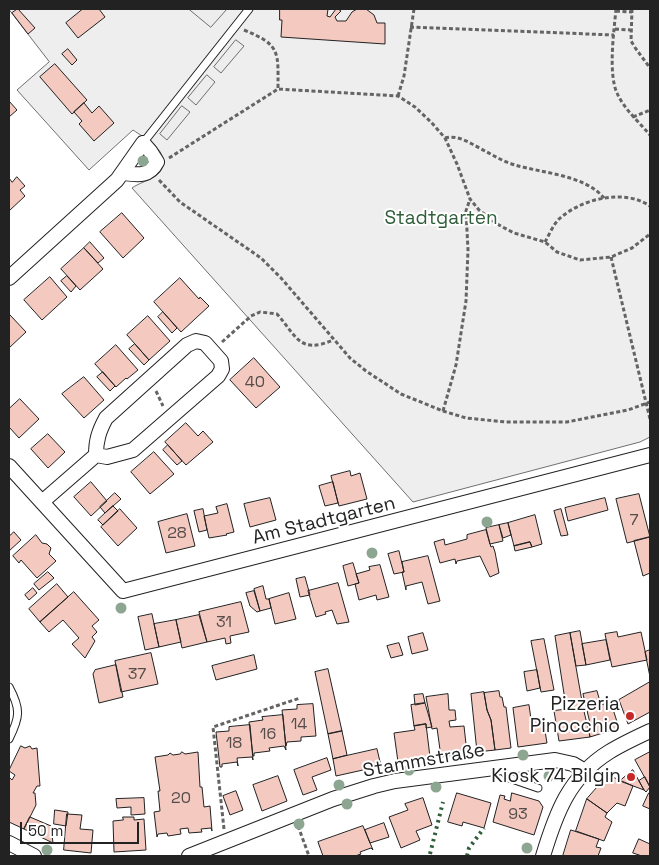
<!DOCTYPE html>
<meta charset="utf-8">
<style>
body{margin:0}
#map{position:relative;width:659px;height:865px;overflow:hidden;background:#fff;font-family:"Space Grotesk",sans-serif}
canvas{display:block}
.frame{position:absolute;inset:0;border:10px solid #222;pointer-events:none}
.scale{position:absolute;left:20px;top:822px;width:119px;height:22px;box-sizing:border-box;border:2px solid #222;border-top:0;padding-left:6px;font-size:15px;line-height:18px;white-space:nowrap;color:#222;-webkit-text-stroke:4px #fff;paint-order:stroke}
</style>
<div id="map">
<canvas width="659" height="865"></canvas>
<div class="frame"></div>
<div class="scale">50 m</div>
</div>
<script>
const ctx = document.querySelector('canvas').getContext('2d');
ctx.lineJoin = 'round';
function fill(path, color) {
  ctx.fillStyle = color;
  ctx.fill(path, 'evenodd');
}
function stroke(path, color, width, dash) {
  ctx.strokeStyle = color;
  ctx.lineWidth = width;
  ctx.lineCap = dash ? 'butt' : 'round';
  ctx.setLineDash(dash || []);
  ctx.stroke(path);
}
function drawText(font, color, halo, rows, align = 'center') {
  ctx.font = font + ' "Space Grotesk",sans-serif';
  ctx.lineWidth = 4;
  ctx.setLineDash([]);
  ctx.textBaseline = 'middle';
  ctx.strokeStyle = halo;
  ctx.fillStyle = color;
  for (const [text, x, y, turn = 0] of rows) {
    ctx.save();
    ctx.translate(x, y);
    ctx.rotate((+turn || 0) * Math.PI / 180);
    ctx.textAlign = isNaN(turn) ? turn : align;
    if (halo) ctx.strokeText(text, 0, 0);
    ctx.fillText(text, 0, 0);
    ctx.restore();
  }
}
const green = new Path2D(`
 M9 9H650V437L640 442 413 502 132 188C145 179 160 180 164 163 162 146 146 139 133 130L89 170 17 90 49 62Z`);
fill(green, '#eee');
stroke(green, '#6f6f6f', 1);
const parking = new Path2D(`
 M189 9H227L211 27Z
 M236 40 244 46 221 73 214 67Z
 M207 75 215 82 196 105 188 98Z
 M182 106 190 112 167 140 160 134Z`);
fill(parking, '#ededed');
stroke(parking, '#6f6f6f', 1);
const building = new Path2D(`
 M18 9 35 28 28 34 12 13Z
 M83 9H99L105 17 78 38 66 23Z
 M280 9H328L327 16 330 17 336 9H338L341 11 335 17 337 21H346L352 12 357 9H366L374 15 377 23H385V44L281 37 282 20H280Z
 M68 49 77 60 72 65 62 54Z
 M55 64 87 100 72 114 40 77Z
 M9 101 17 110 9 117Z
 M84 103 92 113 99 106 114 123 94 141 79 124 82 121 74 112Z
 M17 177 25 186 20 190 25 196 9 211V178L12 182Z
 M122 213 144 238 123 258 100 232Z
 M90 242 104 258 98 263 84 248Z
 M84 248 103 269 80 290 61 269Z
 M67 276 76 286 71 292 61 281Z
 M50 277 67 297 42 320 24 300Z
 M180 278 199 299 200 297 209 306 181 332 154 302Z
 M163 312 177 328 172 333 158 317Z
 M10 315 26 332 9 348V316Z
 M148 316 170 341 149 360 127 335Z
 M135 344 149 360 144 365 129 349Z
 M116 345 138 370 127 379 126 378 116 387 95 364Z
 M254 358 280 387 256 408 230 380Z
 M103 372 115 386 110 391 97 377Z
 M84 377 104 400 84 418 62 394Z
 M20 399 39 419 19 438 9 427V409Z
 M186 423 198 436 203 431 213 442 186 465 165 442Z
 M48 434 65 452 48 468 31 449Z
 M168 445 182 461 177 465 163 450Z
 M154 452 174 474 150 494 131 472Z
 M350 471 351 476 360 473 367 499 339 506 331 476Z
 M91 482 107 501 91 516 74 497Z
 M333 482 338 503 325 506 319 486Z
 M115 493 121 499 105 513 100 507Z
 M639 494 650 537 627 543 616 499Z
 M270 498 276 520 250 527 244 504Z
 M605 498 608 510 568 521 565 508Z
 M227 504 234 532 226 534 227 535 209 538 204 516 218 513 216 507Z
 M113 506 118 511 103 525 98 520Z
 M120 509 137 528 118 546 101 527Z
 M203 509 207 530 199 532 194 511Z
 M561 509 568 535 561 536 554 511Z
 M187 514 195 546 166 553 158 522Z
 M535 515 542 544 532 547 530 542 514 546 508 523Z
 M508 523 511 535 503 538 499 525Z
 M499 525 503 541 490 544 486 528Z
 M486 530 490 544 491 547 493 546 495 552 499 573 490 577 480 556 457 561 456 564 455 559 440 563 434 542 444 539 445 545 467 539V535Z
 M14 532 21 540 9 551V533L10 535Z
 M36 535 42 543 47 544 51 548 49 554 56 561 37 578 21 560 19 563 13 556Z
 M650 537V573L643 576 634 541Z
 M530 542 532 547 515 551 514 546Z
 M399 551 404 572 394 574 388 554Z
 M428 556 440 601 428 604 422 582 406 586V590L402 572H404L402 562Z
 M353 563 359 583 348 586 343 566Z
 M380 565 389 597 377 600 376 595 359 600 355 584 359 583 356 574 370 570 369 567Z
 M48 572 54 578 39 590 34 584Z
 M305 577 310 595 300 597 296 579Z
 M338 583 349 622 337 624 332 610 325 612 326 614 316 617 308 591Z
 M57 584 68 597 40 622 29 609Z
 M263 586 266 599H269L271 608 260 611 254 589Z
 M33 588 37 593 29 600 25 595Z
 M254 591 260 611 257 612 250 606 246 593Z
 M74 592 99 620 92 626 97 632 92 637 95 641 85 658 72 644 79 638 63 620 49 632 40 622Z
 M289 593 296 619 275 624 269 599Z
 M241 602 249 632 230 636 231 643 226 644 225 638 207 642 199 612Z
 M152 614 159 647 145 650 138 617Z
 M199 615 207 642 182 648 176 620Z
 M176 620 181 642 159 647 154 624Z
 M580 631 586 665 576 666 570 633Z
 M617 632 618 637 641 632 647 660 612 667 605 634Z
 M423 633 428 650 412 654 408 637Z
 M570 633 583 707 571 709 569 700H565L555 636Z
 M544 639 554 690 541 692 531 641Z
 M606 640 610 660 586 665 582 644Z
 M399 643 403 655 391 658 387 646Z
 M650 650V677L645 652Z
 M151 653 158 684 121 692 115 661Z
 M254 655 257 669 216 680 212 666Z
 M116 665 123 697 99 703 93 674 95 670Z
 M328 669 342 731 328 734 315 672Z
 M537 670 540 688 527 691 524 672Z
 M650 682V712L628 724 619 700Z
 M499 691 500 697H502L504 707H506L511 748 495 750 491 720 487 710 484 693Z
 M597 691 601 705 609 702 611 706H612L619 728 590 737 588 724 590 723 583 694Z
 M484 692 487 710 491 720 495 750 477 752 471 694Z
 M423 694 425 703 415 705 414 695Z
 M448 694 449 710H455L456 720 449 721 450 727 464 726 467 753 441 757 437 728 432 729 426 697Z
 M425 703 432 727 426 728V724L414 726 411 705Z
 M313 704 316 736 301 737V741L287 742 286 746 282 710 297 709V705Z
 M529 705 531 719H534V721L543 719 547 743 518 747 513 708Z
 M583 707 590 737 559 741 554 711Z
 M283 715 286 750 284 746 269 748 270 751 254 753V756H253L249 722 263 720 262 717Z
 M426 724 430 757 398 762 394 733 415 730 414 726Z
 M250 725 253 760 252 757 237 758 238 766 237 762 222 764V767H220L216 732 229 731V727Z
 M342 731 347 755 333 759 328 734Z
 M21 746 25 748 30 746 32 749 37 748 40 786H37L33 793H35L36 805 24 829 9 822V780L10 778 12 780 15 775 9 771Z
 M377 749 381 766 336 776 333 759Z
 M182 752 185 754 198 752 200 787H202L204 807 210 806 212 831 211 828 201 829 202 832 189 833 188 828 180 829 181 834 168 836 167 833 158 834 157 837 154 812 160 811 158 791H160L155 757 168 755 170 753 173 755 180 754Z
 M650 752V787L635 760Z
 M327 758 331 770 312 777 317 790 303 795 294 770Z
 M633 770 639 781 644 790 620 781Z
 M608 775 633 786 625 806 617 803 607 813 587 799Z
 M278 776 287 801 262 811 253 785Z
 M645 777 650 787 646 792 644 790 639 781Z
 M236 791 243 810 230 815 223 796Z
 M457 793 491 803 484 828 463 822 462 826 448 822Z
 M512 793 539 801 543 807 534 835 493 822 500 795 505 796 504 799 510 801Z
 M649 793H650V809L643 806Z
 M144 798 145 814 131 815V807L117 808 116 799Z
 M423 798 432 825 416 831 420 840 401 848 389 817 408 810 405 804Z
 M587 799 607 813 605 817 612 822 604 841 576 831Z
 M55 810 68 812 66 826 54 824Z
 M67 814 82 815 80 829 93 830 91 853 64 850Z
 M30 817 51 826 53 843 24 829Z
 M123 817H134V820L144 819 146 850 114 852 113 821 123 820Z
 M384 823 389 837 370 843 365 830Z
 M363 826 373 850 371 848 360 852 361 854 355 856H323L318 842Z
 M571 830 599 839 596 847 601 848 598 856H563Z
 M639 839 650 844V856H642L633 853Z`);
fill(building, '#f3c9c0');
stroke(building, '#222', 1);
const lane = new Path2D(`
 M143 143 249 9
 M9 687C21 709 20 717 9 739
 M500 767 509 778 538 788`);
const street = new Path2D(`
 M9 278 117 180 143 143 150 151 157 162C149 177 138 175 123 173
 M9 466 123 591 650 455
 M42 502 96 455 107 457 133 450 218 376 222 369 221 361 205 343 196 341 187 345 106 418C99 431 96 440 96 455
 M9 843 34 856
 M189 856 333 799 374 786 395 781 555 760 573 764 585 771
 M543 856C556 813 569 777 609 752 622 744 637 737 650 731`);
stroke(lane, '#222', 9);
stroke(street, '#222', 16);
stroke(new Path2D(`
 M616 9C614 31 608 73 617 93 624 109 639 122 650 135
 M632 9 631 41 636 49 650 68
 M616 11 632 12
 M410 27 614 35
 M615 29 631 30
 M244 30C281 45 278 52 278 89
 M398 96 404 76 414 9
 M633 117 650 110
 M445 138C460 134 474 146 487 152 496 157 505 162 515 165 542 173 585 175 604 198
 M169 158 278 89 398 96 415 107 431 122 445 138 457 164 470 199 479 210 497 224 514 233 545 242 557 252 580 260 611 257 632 248 650 234
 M159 180 180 202 261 258 281 278 350 358 366 371 401 394 443 411 466 418 506 422H567L628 410 650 402
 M545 242C549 235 553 225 559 219 581 199 624 188 650 206
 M611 257 650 419
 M222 342 251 316 260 312 277 314C296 335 299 355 333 340
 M156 391 163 406
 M443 411 456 365 466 301 468 250 466 211 470 199
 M298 826 309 856
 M224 829 213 727 300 698`), '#646464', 3, [4, 2.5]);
stroke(lane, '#fff', 7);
stroke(street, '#fff', 14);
stroke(new Path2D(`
 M430 854 443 802
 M467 856 469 848 484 828`), '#2f5e38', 4, [2.5, 4]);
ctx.fillStyle = '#8da692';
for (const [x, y] of [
 [143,161],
 [487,522],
 [372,553],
 [121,608],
 [523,755],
 [409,770],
 [549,776],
 [339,785],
 [436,787],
 [347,804],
 [299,824],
 [527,848],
 [47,850]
]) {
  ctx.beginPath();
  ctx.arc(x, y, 5.5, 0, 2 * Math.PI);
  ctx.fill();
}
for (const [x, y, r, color] of [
 [630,716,5,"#c62828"],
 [631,777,5,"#c62828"]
]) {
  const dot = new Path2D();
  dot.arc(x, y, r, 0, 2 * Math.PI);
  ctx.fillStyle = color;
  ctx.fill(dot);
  stroke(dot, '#fff', 2);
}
drawText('16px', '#564c4a', null, [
 ["40",255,383],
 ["7",634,521],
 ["28",177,534],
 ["31",224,623],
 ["37",137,675],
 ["14",299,725],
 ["16",268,735],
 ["18",234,744],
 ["20",181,799],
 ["93",518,815]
]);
drawText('19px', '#2f5e38', '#fff', [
 ["Stadtgarten",441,219]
]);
drawText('19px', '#222', '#fff', [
 ["Am Stadtgarten",324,521,-14],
 ["Stammstraße",424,761,-10]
]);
drawText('19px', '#222', '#fff', [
 ["Pizzeria",620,705],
 ["Pinocchio",620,727],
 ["Kiosk 74 Bilgin",621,777]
], 'right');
</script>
